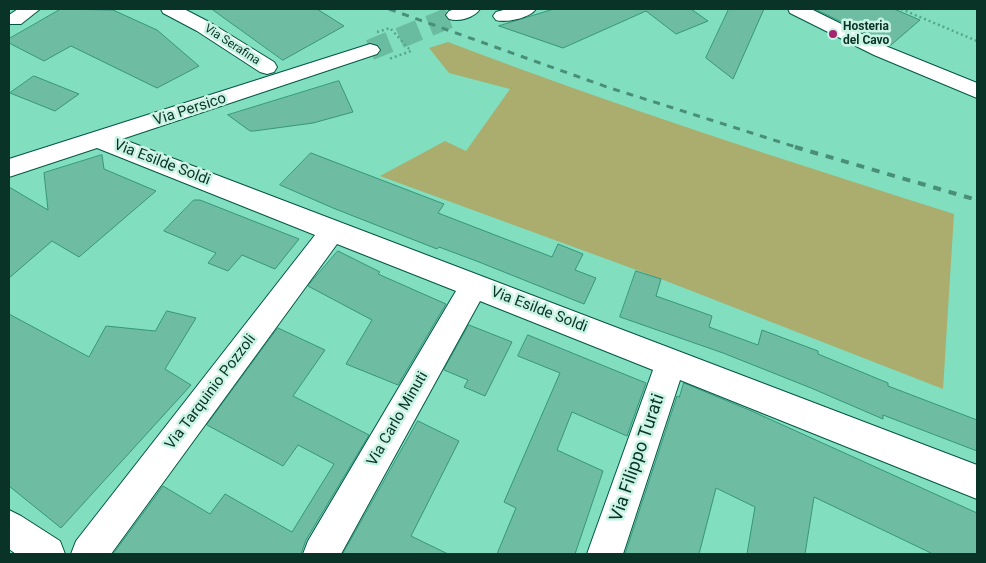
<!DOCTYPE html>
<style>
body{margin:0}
#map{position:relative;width:986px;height:563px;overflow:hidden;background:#81debe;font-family:Roboto,sans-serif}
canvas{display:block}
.frame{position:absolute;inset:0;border:10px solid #093327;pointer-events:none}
</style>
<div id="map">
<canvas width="986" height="563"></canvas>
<div class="frame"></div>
</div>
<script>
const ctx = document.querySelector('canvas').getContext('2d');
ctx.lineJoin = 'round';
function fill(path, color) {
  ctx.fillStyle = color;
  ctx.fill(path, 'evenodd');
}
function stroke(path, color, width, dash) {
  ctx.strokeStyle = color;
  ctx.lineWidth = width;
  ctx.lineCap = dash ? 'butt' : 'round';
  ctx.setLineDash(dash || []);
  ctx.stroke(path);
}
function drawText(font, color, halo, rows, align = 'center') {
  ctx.font = font + ' Roboto,sans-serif';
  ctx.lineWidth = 5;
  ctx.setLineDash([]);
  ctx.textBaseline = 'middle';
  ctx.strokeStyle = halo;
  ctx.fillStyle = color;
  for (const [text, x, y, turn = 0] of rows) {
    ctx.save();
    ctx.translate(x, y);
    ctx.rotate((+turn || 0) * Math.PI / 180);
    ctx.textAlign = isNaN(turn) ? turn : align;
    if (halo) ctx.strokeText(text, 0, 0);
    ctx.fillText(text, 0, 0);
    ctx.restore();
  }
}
fill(new Path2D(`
 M448 42C615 106 784 160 954 214L943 389 661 279 380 176 445 141 466 151 510 89 449 73 429 48Z`), '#abad6f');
const building = new Path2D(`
 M61 9 113 10 157 30 199 66 157 88 71 46 44 61 9 43V39Z
 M212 9H317L344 26 283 60Z
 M554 9H691L708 21 676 34 646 11 563 48 499 26Z
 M729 9H764L733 79 706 58Z
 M815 9H894L920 20 891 45Z
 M34 76 79 94 55 111 10 93Z
 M339 81 353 112 313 123 254 131H250L228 115Z
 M311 153 444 204 438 213 552 257 558 244 583 254 575 270 596 278 584 304 479 262 439 247 437 249 333 208 280 185Z
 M102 155 104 169 156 191 79 257 52 241 9 278V187L48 210 44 173Z
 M194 200H200L299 239 275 269 242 255 228 271 208 263 216 253 164 231Z
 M338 251 380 272 378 274 446 304 398 385 346 364 372 320 308 286Z
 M636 271 661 279 656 296 712 316 709 327 758 345 762 330 818 351V354L888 383V386L977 420V451L883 415V419L811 388 723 353 620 317Z
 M167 311 196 318 165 369 191 385 61 528 9 486V314L89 357 106 326 155 331Z
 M469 325 512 342 485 396 464 387 468 380 444 370Z
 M278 328 325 350 293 396 369 435 306 540 301 554H113L163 486 210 514 225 494 292 532 334 464 298 445 283 466 207 425Z
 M528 335 646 383 627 436 572 412 557 450 603 471 575 554H497L516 508 504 502 560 373 518 356Z
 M684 383 754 412 977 513V554H933L814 497 805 554H747L755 507 716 488 699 554H625L677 396 679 397Z
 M418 421 459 441 411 536 448 554H343Z`);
fill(building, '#6ebca1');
stroke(building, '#359679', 1);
stroke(new Path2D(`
 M370 50 456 15`), '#69bca0', 21, [21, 11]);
const minor = new Path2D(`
 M18 9H40L21 24H9V15Z
 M161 9H184L211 23 274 62 277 67 274 72 267 74 260 72 197 31 163 13Z
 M455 9H480C474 18 459 22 449 19L446 15 449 11Z
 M507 9H536C530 18 506 23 496 20L493 16 496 12Z
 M788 9H811L888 47 977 83V98L874 55 790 13Z
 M370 44 377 46 380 50 377 54 122 139 977 465V499L680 380 623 554H587L653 370 480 301 341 554H303L308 541 456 291 337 244 111 554H71L76 541 315 235 97 148 9 177V159Z
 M9 510 21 516 60 541 65 554H16L9 549Z`);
stroke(minor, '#005642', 2);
stroke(new Path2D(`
 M901 9 977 41
 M377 32 390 28 411 51 389 59`), '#59a58c', 2.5, [2, 3]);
fill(minor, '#fff');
stroke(new Path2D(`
 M389 9 607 87 799 148`), '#498e78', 3, [7, 7]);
stroke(new Path2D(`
 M795 147 977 200`), '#498e78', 4, [8, 8]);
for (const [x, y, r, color] of [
 [833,34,5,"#a62370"]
]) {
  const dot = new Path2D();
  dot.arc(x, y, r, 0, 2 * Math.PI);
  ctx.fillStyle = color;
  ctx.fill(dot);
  stroke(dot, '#c9f4e4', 2);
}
drawText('bold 12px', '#093327', '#c9f4e4', [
 ["Hosteria",843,27],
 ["del Cavo",843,41]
], 'left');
drawText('12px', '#093327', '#c9f4e4', [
 ["Via Serafina",232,45,33]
]);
drawText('15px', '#093327', '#c9f4e4', [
 ["Via Persico",190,110,-18],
 ["Via Esilde Soldi",162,163,21],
 ["Via Esilde Soldi",539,310,21],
 ["Via Tarquinio Pozzoli",211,392,-53],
 ["Via Carlo Minuti",398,419,-60]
]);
drawText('18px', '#093327', '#c9f4e4', [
 ["Via Filippo Turati",638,458,-71]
]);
</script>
